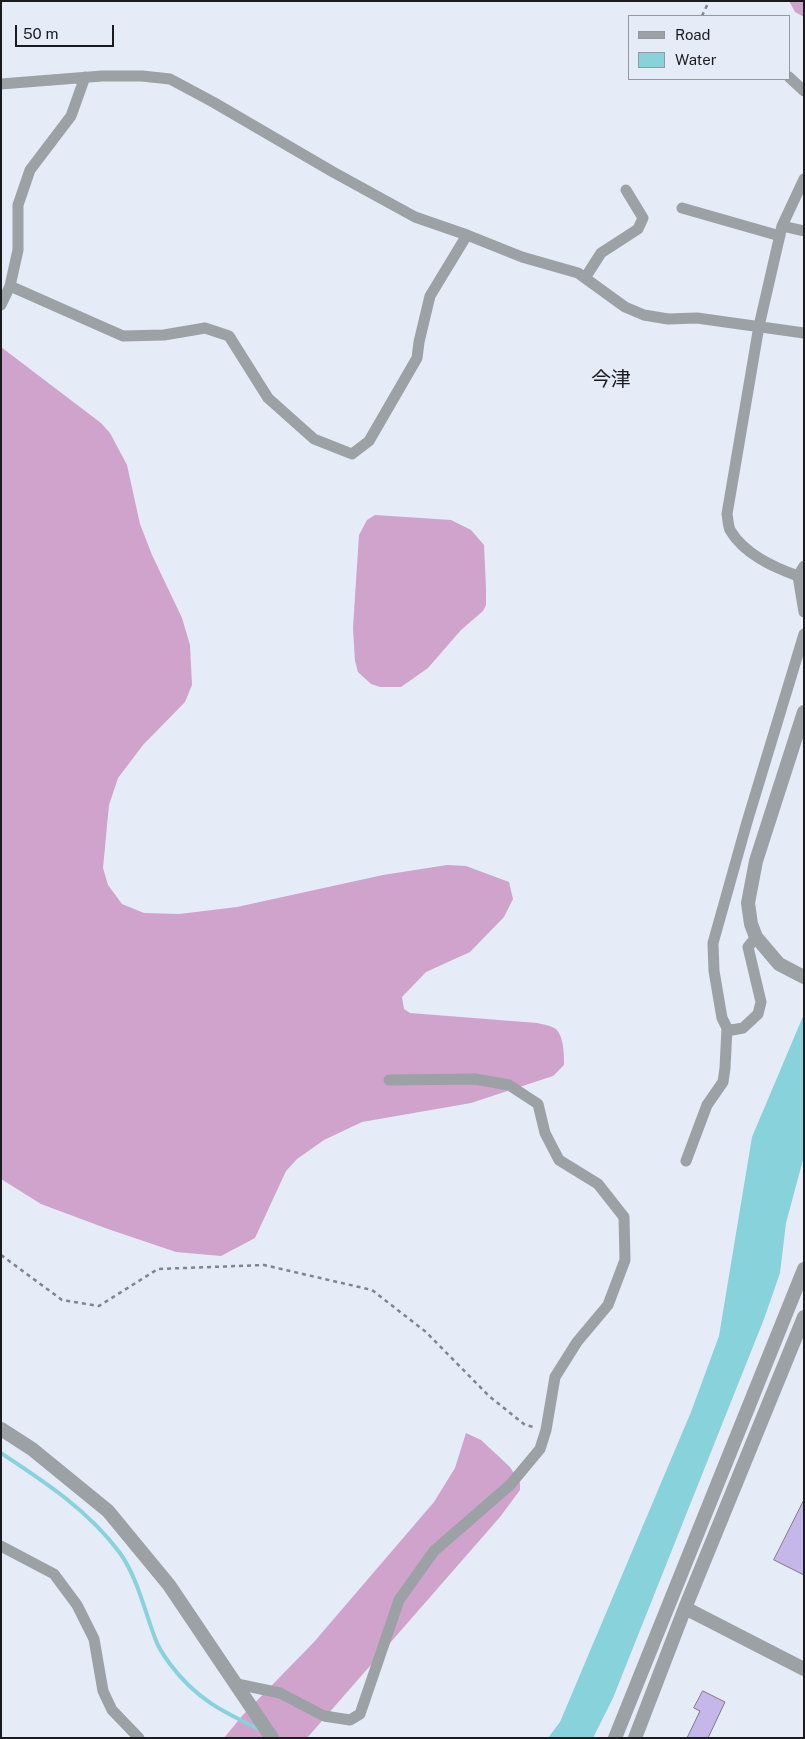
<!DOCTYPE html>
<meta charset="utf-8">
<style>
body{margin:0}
#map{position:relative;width:805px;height:1739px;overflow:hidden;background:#e5ebf7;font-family:"Public Sans",sans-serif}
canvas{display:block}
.frame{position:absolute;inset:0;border:2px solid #191b1f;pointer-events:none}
.legend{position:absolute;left:628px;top:15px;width:162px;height:65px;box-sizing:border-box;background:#e5ebf7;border:1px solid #9398a1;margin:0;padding:6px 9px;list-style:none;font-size:15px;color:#191b1f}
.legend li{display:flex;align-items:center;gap:10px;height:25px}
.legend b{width:25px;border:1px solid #9398a1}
.scale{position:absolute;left:15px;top:25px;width:99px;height:22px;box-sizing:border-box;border:2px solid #191b1f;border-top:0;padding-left:6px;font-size:15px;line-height:18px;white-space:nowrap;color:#191b1f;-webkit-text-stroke:4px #e5ebf7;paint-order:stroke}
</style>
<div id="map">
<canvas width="805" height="1739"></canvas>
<div class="frame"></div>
<ul class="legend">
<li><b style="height:6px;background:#9ba1a4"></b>Road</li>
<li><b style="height:14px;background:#87d2db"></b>Water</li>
</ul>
<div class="scale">50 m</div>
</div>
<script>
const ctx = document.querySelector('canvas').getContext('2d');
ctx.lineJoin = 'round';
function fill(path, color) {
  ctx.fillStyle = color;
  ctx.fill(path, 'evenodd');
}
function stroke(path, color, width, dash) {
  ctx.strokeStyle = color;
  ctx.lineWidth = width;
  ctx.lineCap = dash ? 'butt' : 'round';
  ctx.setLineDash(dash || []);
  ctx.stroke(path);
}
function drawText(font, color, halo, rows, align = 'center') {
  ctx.font = font + ' "Public Sans","Noto Sans JP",sans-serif';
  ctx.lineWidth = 4.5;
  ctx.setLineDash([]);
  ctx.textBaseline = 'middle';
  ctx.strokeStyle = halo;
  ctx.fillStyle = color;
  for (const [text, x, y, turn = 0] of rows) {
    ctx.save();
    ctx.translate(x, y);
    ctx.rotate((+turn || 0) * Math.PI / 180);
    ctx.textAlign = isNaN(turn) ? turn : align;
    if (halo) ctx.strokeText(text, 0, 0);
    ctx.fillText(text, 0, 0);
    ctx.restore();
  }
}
fill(new Path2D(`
 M789 1H804V17L795 12Z
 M1 347 101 423 110 433 127 465 140 524 152 555 182 618 190 645 192 685 185 702 143 745 118 778 109 805 103 868 108 885 122 904 144 913 179 914 237 907 383 875 447 865 466 866 509 882 513 899 504 917 470 952 426 972 402 997 404 1009 410 1013 537 1023C542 1024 552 1026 556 1029 564 1037 564 1055 564 1065L553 1076 471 1103 362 1122 324 1140 297 1159 286 1171 255 1238 221 1256 176 1252 108 1229 41 1204 1 1179Z
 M375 515 451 520 471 530 484 545 486 588V605L483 611 461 630 428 668 401 687H380L371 684 358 672 355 661 353 628 359 535 367 520Z
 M466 1433 481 1440 510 1467 520 1483V1490L500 1517 307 1738H224L242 1716 314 1642 434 1502 455 1468Z`), '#cfa3cc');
fill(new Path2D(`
 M804 1014V1156L786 1223 780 1273 764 1319 613 1698 593 1738H548L560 1722 691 1412 719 1336 752 1137Z`), '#87d2db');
stroke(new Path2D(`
 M1 1453C45 1482 88 1510 120 1553 138 1579 144 1609 155 1638 158 1647 164 1656 170 1664 196 1699 223 1712 261 1730`), '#87d2db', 4);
const building = new Path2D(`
 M804 1500V1575L774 1560Z
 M703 1691 725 1702 708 1738H687L700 1711 694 1708Z`);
fill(building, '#c6b7eb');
stroke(building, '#7c7985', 1);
stroke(new Path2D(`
 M702 16 709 1
 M1 1255 62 1300 99 1306 158 1269 264 1265 372 1290 426 1332 489 1396 525 1425 534 1427`), '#80848c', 2.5, [4, 4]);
stroke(new Path2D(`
 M789 77 804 91
 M1 84 102 76H142L170 79 213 102 333 172 415 217 467 235 522 257 578 273 625 307 644 315 668 319 697 318 804 333
 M682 208 780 236
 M782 226 804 231
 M585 278 601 253 638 229 643 218 626 190
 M10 286 123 336 164 335 205 328 229 336 268 398 314 439 352 454 369 441 417 358 419 342 430 296 467 235
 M1 305 10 286 18 250V205L30 170 71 116 85 77
 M804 566 798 576 804 612
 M798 576C773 567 744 554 730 530 728 525 728 519 727 514L759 326 782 226 804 179
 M756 937 748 947 761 1002 758 1014 743 1028 732 1030 727 1028 722 1018 714 971 713 943 747 822 804 634
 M686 1161 707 1105 723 1082 725 1068 727 1028
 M1 1546 54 1574 77 1605 94 1639 103 1691 112 1710 139 1738
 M237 1684 280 1693 324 1716 350 1720 360 1714 399 1600 434 1551 510 1485 540 1449 546 1430 555 1377 577 1342 608 1305 625 1260 624 1217 598 1184 559 1160 545 1133 538 1104 509 1085 475 1079 389 1080`), '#9ba1a4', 11);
stroke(new Path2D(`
 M804 712 756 861 748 903 751 924 756 937 779 964 804 977
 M1 1429 32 1449 108 1511 169 1585 272 1738
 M685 1608 804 1669
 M615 1738 804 1269
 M635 1738 685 1608 804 1317`), '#9ba1a4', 14);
drawText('20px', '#191b1f', '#e5ebf7', [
 ["今津",611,380]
]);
</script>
